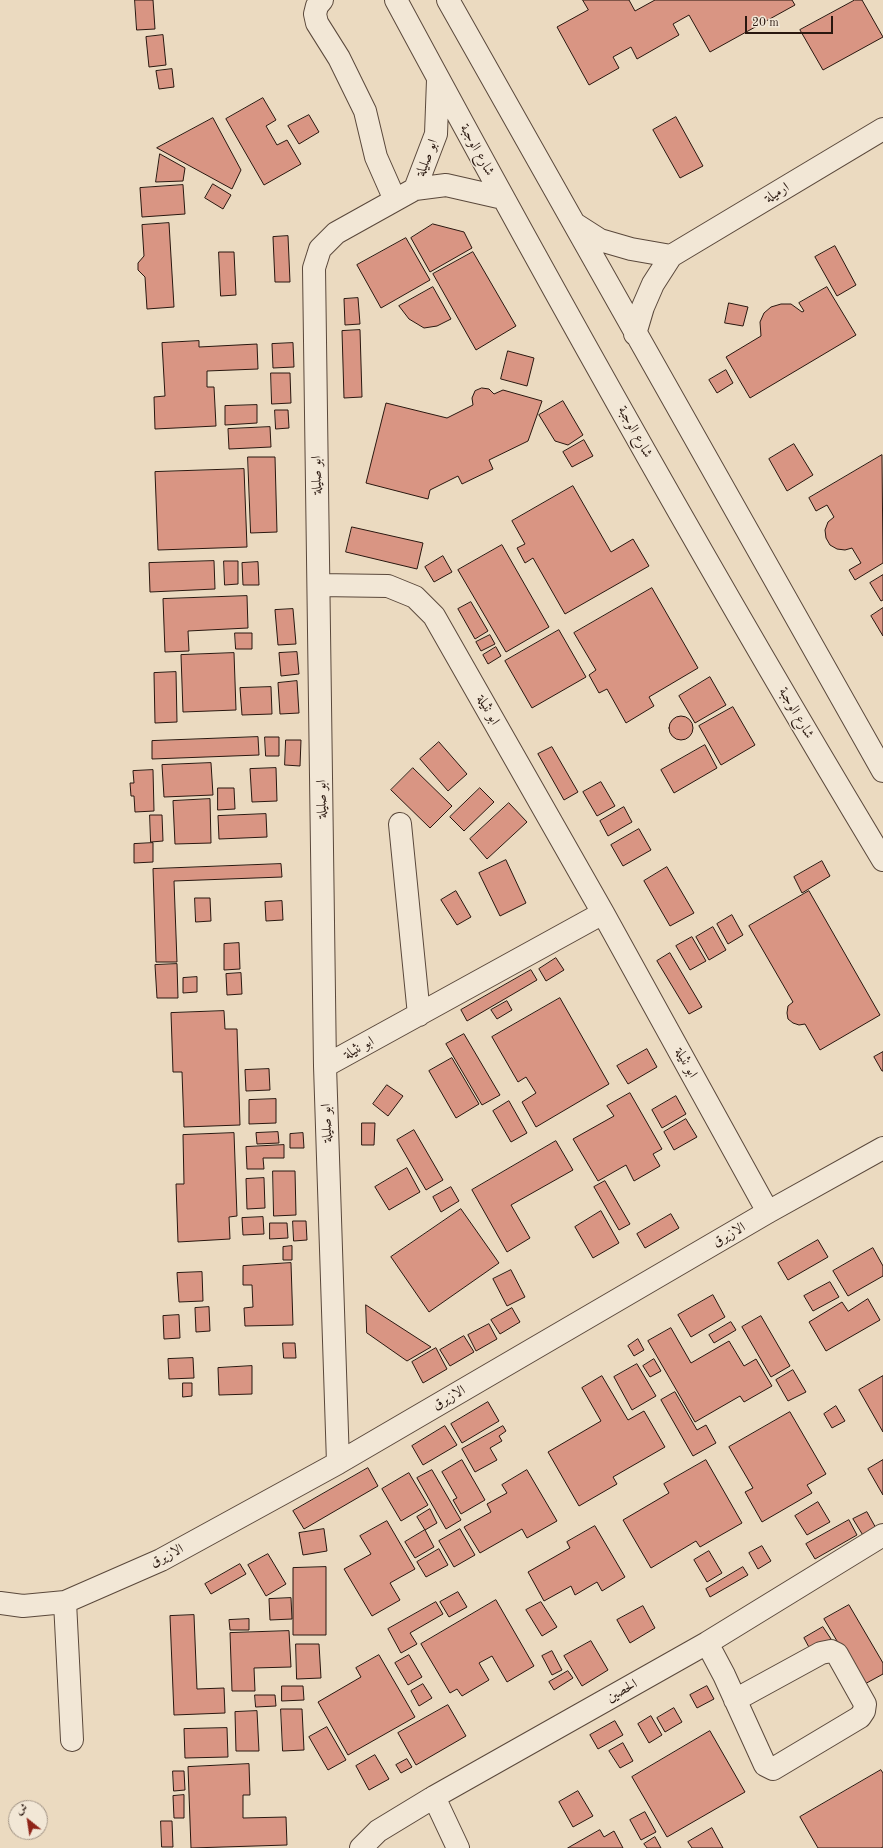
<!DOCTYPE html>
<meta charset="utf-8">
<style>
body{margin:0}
#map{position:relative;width:883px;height:1848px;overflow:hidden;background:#ebdac0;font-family:"Old Standard TT",Amiri,serif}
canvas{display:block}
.north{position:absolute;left:8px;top:1800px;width:40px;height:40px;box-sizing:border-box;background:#f2e7d6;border:1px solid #a29486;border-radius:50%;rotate:330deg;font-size:11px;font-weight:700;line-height:16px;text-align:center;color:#29170f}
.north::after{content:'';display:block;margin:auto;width:14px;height:18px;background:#8f2418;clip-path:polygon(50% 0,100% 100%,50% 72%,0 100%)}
.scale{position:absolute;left:745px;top:16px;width:88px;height:18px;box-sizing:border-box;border:2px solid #29170f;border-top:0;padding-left:5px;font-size:12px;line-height:14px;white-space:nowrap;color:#29170f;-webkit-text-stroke:3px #f2e7d6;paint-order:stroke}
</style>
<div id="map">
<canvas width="883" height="1848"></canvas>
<div class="north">ش</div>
<div class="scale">20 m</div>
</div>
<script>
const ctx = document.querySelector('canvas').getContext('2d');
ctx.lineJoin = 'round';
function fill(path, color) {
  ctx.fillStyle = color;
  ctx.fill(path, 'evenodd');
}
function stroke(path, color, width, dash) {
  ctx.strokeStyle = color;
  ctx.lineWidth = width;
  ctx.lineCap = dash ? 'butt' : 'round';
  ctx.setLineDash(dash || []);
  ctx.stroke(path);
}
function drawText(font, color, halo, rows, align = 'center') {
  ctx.font = font + ' "Old Standard TT",Amiri,serif';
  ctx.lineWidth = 3;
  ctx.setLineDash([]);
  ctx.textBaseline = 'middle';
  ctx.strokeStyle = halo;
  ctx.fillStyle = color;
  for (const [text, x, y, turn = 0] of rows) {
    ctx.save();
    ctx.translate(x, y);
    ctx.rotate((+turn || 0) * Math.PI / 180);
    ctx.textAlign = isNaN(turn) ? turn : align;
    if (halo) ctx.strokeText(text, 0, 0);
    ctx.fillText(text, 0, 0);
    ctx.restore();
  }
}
const building = new Path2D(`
 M135 0H153L155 29 137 30Z
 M583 0H629L635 11 655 0H792L795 5 710 52 689 15 673 24 679 35 637 59 631 47 613 57 619 68 589 85 557 27 588 10Z
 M855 0H862L883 37 823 70 800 30Z
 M163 35 166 65 149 67 146 37Z
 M172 69 174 87 159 89 156 71Z
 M263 98 276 120 266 126 277 145 287 140 301 164 264 185 226 119Z
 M309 115 319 132 299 144 288 126Z
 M676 117 703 166 680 178 653 130Z
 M213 118 241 170 232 189 157 148Z
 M160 154 185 168 183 181 156 182Z
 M213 184 231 195 223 209 205 198Z
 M183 185 185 214 142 217 140 188Z
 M169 223 174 307 147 309 145 277 138 270V263L144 256 142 225Z
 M433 224 464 232 472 248 430 272 411 238Z
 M288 236 290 282H275L273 237Z
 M406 238 430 280 381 308 357 265Z
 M835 246 856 285 837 296 815 257Z
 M219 252H234L236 295 221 296Z
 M473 252 516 326 476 350 433 274Z
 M433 287 451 319 437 326 424 328 409 319 399 306Z
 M827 287 856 335 750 398 726 357 761 336 760 322 764 313 771 307 781 304H791L802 312 804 311 799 303Z
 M358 298 360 324 345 325 344 299Z
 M729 303 748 307 743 326 725 323Z
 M360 330 362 397 344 398 342 331Z
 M199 341V347L257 344 258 369 207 371V387H214L216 426 155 429 154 397 165 396 162 343Z
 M293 343 294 367 273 368 272 344Z
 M508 351 534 358 527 386 501 379Z
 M726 370 733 383 717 393 709 380Z
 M271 373H290L291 403 272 404Z
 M482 388 489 389 494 394 503 390 542 401 528 441 489 460 493 469 462 484 458 476 430 490 428 499 366 483 386 403 447 418 473 405 472 398 475 391Z
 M563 401 583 435 568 445 555 441 539 415Z
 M257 405V423L225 425V406Z
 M275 410H288L289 428 276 429Z
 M270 427 271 447 229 449 228 429Z
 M584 440 593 456 572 467 563 452Z
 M794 444 813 475 787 491 769 459Z
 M882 455 883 563 855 580 849 570 861 563 852 548 845 550 837 549 830 545 826 538 825 530 828 522 834 517 827 505 816 511 809 498Z
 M248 457H275L277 532 251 533Z
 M244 469 247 547 158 550 155 472Z
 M573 486 611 552 633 539 649 566 565 614 533 558 525 563 517 548 525 544 512 521Z
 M352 527 423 543 417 569 346 552Z
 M502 545 549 627 506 652 458 570Z
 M443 556 452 572 434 582 425 567Z
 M214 561 215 589 150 592 149 563Z
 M224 561H238V584L225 585Z
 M258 562 259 585H243L242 563Z
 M883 575V600L881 601 870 583Z
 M652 588 698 668 649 697 654 706 626 723 607 689 599 693 589 675 596 670 574 633Z
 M247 596 248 628 188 631 189 651 165 652 163 599Z
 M471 602 488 631 475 639 458 609Z
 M883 608V636L871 616Z
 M293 609 296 644 278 645 275 610Z
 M559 630 586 677 532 708 505 661Z
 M235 633H252V649H236Z
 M490 635 495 644 481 651 476 642Z
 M496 647 501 656 488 664 483 655Z
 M297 652 299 674 281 676 279 653Z
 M234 653 236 710 183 712 181 655Z
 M176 672 177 722 155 723 154 673Z
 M710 677 726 705 695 723 679 696Z
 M297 681 299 713 280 714 278 683Z
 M271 687 272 714 242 715 240 688Z
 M733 707 755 745 721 765 699 726Z
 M669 728a12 12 0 1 1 24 0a12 12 0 1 1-24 0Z
 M258 737 259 755 152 759V741Z
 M265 737H279V756H266Z
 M286 740H301L300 766 285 765Z
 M439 742 467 774 448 791 420 759Z
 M705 745 717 768 674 793 661 770Z
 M552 747 578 792 564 800 538 754Z
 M211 763 213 795 164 797 162 765Z
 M276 768 277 801 252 802 250 769Z
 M413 768 452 806 430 828 391 790Z
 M153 770 154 811 135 812 134 796H131L130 783H134L133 771Z
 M601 782 615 806 597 816 583 792Z
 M218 788H234L235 809 218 810Z
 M480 788 494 802 464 831 450 817Z
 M210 799 211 843 175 844 173 801Z
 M509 803 527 822 487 859 470 839Z
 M624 807 632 822 608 836 600 821Z
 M266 814 267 837 219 839 218 816Z
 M150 815H162L163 841 151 842Z
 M639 829 651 850 623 866 611 845Z
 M153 843V862L134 863V844Z
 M506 860 526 903 500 916 479 873Z
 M822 861 830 876 802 893 794 877Z
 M281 864 282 877 174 881 177 962H156L153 869Z
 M667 867 694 913 670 926 644 881Z
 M456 891 471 917 457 925 441 900Z
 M809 891 880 1015 820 1050 805 1024 799 1025 793 1023 788 1019 787 1013 788 1006 793 1002 749 926Z
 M195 898H210L211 921 196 922Z
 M282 901 283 920 266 921 265 902Z
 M732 915 743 935 728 944 717 924Z
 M713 927 726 950 709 960 696 937Z
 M692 937 706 961 690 970 676 946Z
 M239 943 240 969 224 970V944Z
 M670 953 702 1007 689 1014 657 961Z
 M556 958 564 970 546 981 539 969Z
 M177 964 178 998H157L155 965Z
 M531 970 537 980 467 1021 461 1010Z
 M241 973 242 994 227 995 226 974Z
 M197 977V992L183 993V978Z
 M560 998 609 1084 536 1127 522 1102 536 1093 526 1077 518 1082 492 1037Z
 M507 1001 512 1010 497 1019 491 1010Z
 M224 1011 225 1029H237L240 1125 184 1127 182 1072H173L171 1013Z
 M464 1034 500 1095 482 1105 446 1044Z
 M647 1049 657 1067 628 1084 617 1066Z
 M883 1052V1071H882L874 1057Z
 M452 1058 479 1104 456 1118 429 1071Z
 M269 1069 270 1090 246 1091 245 1070Z
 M387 1085 403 1096 388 1116 373 1104Z
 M630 1093 662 1149 653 1154 660 1166 634 1181 626 1165 598 1181 573 1139 614 1116 607 1106Z
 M676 1096 686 1114 662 1128 652 1110Z
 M276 1099V1123L249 1124V1100Z
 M509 1101 527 1133 511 1142 493 1111Z
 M686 1119 697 1137 674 1150 664 1132Z
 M362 1123H375L374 1145H362Z
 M414 1130 443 1180 426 1190 397 1140Z
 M278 1132 279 1143 257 1144 256 1133Z
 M234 1133 237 1216 229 1217 230 1239 178 1242 176 1184H184L183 1135Z
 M303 1133 304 1148H290V1134Z
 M556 1141 573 1170 511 1205 530 1238 507 1252 472 1190Z
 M284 1145V1158H263L264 1169H247L246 1147Z
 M407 1168 420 1192 389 1210 375 1187Z
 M273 1171H295L296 1215 274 1216Z
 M264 1178 265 1208 247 1209 246 1179Z
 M605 1181 630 1224 619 1230 594 1187Z
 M451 1187 459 1201 441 1212 433 1197Z
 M461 1209 499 1263 429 1312 391 1257Z
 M601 1211 619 1243 593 1258 575 1227Z
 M671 1214 679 1228 645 1248 637 1234Z
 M263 1217 264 1234 243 1235 242 1218Z
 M293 1221H306L307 1240 294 1241Z
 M270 1223H287L288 1238 270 1239Z
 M818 1240 828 1257 788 1280 778 1263Z
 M292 1246V1260H283V1247Z
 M873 1248 883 1266V1276L848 1296 833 1271Z
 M291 1263 293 1325 245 1326 244 1308 253 1307 252 1285H243V1266Z
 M511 1270 525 1297 507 1306 493 1279Z
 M202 1272 203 1301 179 1302 177 1273Z
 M830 1282 839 1297 813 1311 804 1296Z
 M713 1295 725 1317 691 1337 678 1315Z
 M868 1299 880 1320 826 1351 809 1322 842 1302 848 1311Z
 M366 1305 431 1347 407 1361 367 1333Z
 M209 1307 210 1331 196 1332 195 1308Z
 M512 1308 520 1322 500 1334 491 1320Z
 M179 1315 180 1338 164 1339 163 1316Z
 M761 1316 790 1366 771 1377 742 1327Z
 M731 1322 736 1330 714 1343 709 1335Z
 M489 1324 497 1339 476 1351 468 1335Z
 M671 1328 691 1363 729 1341 744 1366 756 1359 772 1386 744 1402 740 1396 695 1422 648 1341Z
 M464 1336 474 1352 450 1366 440 1350Z
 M638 1339 644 1350 634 1356 628 1346Z
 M283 1343H295L296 1358H284Z
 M436 1348 447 1369 423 1383 412 1362Z
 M193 1358 194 1378 169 1379 168 1359Z
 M654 1359 661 1371 650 1377 643 1366Z
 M637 1364 656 1396 632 1410 614 1377Z
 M252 1366V1394L219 1395 218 1368Z
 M793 1370 806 1392 788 1401 776 1380Z
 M602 1376 628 1420 644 1411 665 1447 613 1477 617 1484 579 1506 548 1452 601 1421 582 1388Z
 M883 1376V1432L859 1390Z
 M183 1383H192V1396L183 1397Z
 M675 1392 697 1430 706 1425 716 1443 693 1456 661 1400Z
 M488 1402 499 1421 462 1443 451 1424Z
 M836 1406 845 1421 832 1428 824 1414Z
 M790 1412 826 1474 807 1485 812 1493 762 1522 745 1492 753 1488 729 1447Z
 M445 1426 457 1445 423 1465 412 1446Z
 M503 1426 506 1431 499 1436 502 1441 490 1448 497 1460 475 1472 462 1449Z
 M462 1460 485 1500 461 1514 453 1500 457 1498 442 1472Z
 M706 1460 742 1523 700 1547 696 1541 651 1568 623 1520 669 1493 664 1484Z
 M883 1460V1495L868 1469Z
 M368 1468 378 1486 304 1529 293 1511Z
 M432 1470 461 1520 446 1529 417 1478Z
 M527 1470 557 1521 527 1538 522 1529 480 1553 464 1527 491 1512 487 1504 507 1493 502 1485Z
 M409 1473 428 1505 401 1521 382 1489Z
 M818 1502 830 1522 807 1535 795 1516Z
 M430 1509 437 1523 425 1530 417 1517Z
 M867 1512 877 1530 864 1537 853 1519Z
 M849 1520 857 1535 815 1559 806 1544Z
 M387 1521 415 1569 390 1583 400 1600 372 1616 344 1569 371 1554 360 1536Z
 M595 1526 625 1577 602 1591 597 1582 575 1595 571 1586 544 1601 528 1572 570 1548 567 1542Z
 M324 1529 327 1551 303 1555 299 1533Z
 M460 1529 475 1555 454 1567 439 1541Z
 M425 1530 434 1547 415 1558 405 1542Z
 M762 1546 771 1561 758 1569 749 1553Z
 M439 1549 448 1565 426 1577 417 1562Z
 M709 1551 722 1573 707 1582 694 1560Z
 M268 1554 286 1584 266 1596 248 1565Z
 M240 1564 246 1574 211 1594 205 1584Z
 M326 1567V1635H293V1568Z
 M743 1567 748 1575 710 1597 706 1589Z
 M458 1592 467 1607 449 1617 440 1602Z
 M291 1598 292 1619 270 1620 269 1599Z
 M496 1600 534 1666 507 1682 492 1656 479 1663 489 1680 462 1696 457 1689 450 1693 421 1644Z
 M436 1602 443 1614 410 1633 417 1644 401 1653 388 1629Z
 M541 1602 557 1627 542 1636 526 1610Z
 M849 1605 883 1663V1674L863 1685 824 1619Z
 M643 1606 655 1628 630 1643 617 1620Z
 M194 1615 197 1689 224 1688 225 1713 174 1715 170 1616Z
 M249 1619V1630H230L229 1620Z
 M823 1627 831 1639 811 1651 804 1638Z
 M289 1631 291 1667 254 1668 255 1691H232L230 1633Z
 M591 1641 608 1670 582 1686 564 1656Z
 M296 1644H319L321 1678 297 1679Z
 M552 1651 562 1670 552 1675 542 1656Z
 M379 1655 415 1717 348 1755 318 1702 361 1677 356 1668Z
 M409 1655 422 1677 408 1685 395 1663Z
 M568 1671 573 1678 554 1690 549 1682Z
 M423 1684 432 1698 419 1706 411 1691Z
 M282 1686H303L304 1700 282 1701Z
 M707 1686 714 1699 697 1708 690 1695Z
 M255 1695H275L276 1706 256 1707Z
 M448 1705 466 1736 416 1765 398 1733Z
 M674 1708 682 1722 665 1732 657 1718Z
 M281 1709H302L304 1750 283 1751Z
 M257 1711 259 1751H236L235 1712Z
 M651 1716 662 1735 649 1743 638 1724Z
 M615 1721 623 1735 598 1749 590 1735Z
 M327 1727 346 1760 328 1770 309 1737Z
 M227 1728 228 1757 185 1758 184 1729Z
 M710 1731 745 1792 667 1837 632 1777Z
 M623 1743 633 1761 620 1768 609 1751Z
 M375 1755 389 1779 369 1790 356 1766Z
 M407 1759 412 1767 401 1773 396 1765Z
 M249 1764 250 1795H243V1818L286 1817 287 1845 191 1848 188 1767Z
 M881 1770 883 1773V1847L881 1848H818L800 1817Z
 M173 1771H184L185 1790 174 1791Z
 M578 1791 593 1816 573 1827 559 1802Z
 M184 1795V1818H174L173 1796Z
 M645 1812 656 1832 641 1840 630 1820Z
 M161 1821H172L173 1847H162Z
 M712 1828 723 1848H692L688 1842Z
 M600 1830 604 1837 614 1831 623 1848H568Z
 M655 1837 661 1848H647L644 1844Z`);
fill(building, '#d99583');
stroke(building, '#29170f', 1);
const minor = new Path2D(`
 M322 0 317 6 315 14 317 23 339 58 365 111 376 157 395 200
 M396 0C552 290 713 578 883 860
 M448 0 883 771
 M415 189 436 134 438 80
 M575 224 600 240 631 249 671 256
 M635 334 643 307 653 284 671 256 883 129
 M319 585 388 586 415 597 434 616 603 913 768 1212
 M400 824 419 1015
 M325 1066 603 913
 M338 1463 325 1066 314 268 320 249 336 233 415 189 446 185 503 198
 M65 1602 72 1740
 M0 1603 23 1606 65 1602 161 1560 338 1463 768 1212 883 1148
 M707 1643 724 1675 765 1765 773 1769 860 1717 864 1711 865 1704 837 1654 831 1651 821 1653 735 1700
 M434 1797 458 1848
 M361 1848 378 1831 434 1797 707 1643 883 1535`);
stroke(minor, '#5a483b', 24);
stroke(minor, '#f2e7d6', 22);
drawText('14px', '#29170f', '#f2e7d6', [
 ["شارع الوجبة",477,150,61],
 ["ابو صليلة",427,158,-69],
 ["ارميلة",777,193,-31],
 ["شارع الوجبة",635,432,61],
 ["ابو صليلة",317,475,-91],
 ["ابو نثيلة",488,710,60],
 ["شارع الوجبة",796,713,60],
 ["ابو صليلة",322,799,-91],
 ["ابو نثيلة",359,1048,-29],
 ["ابو نثيلة",686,1063,61],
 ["ابو صليلة",327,1123,-92],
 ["الازيرق",729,1235,-30],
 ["الازيرق",449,1398,-30],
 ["الازيرق",167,1556,-27],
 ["الحصين",622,1691,-29]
]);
</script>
